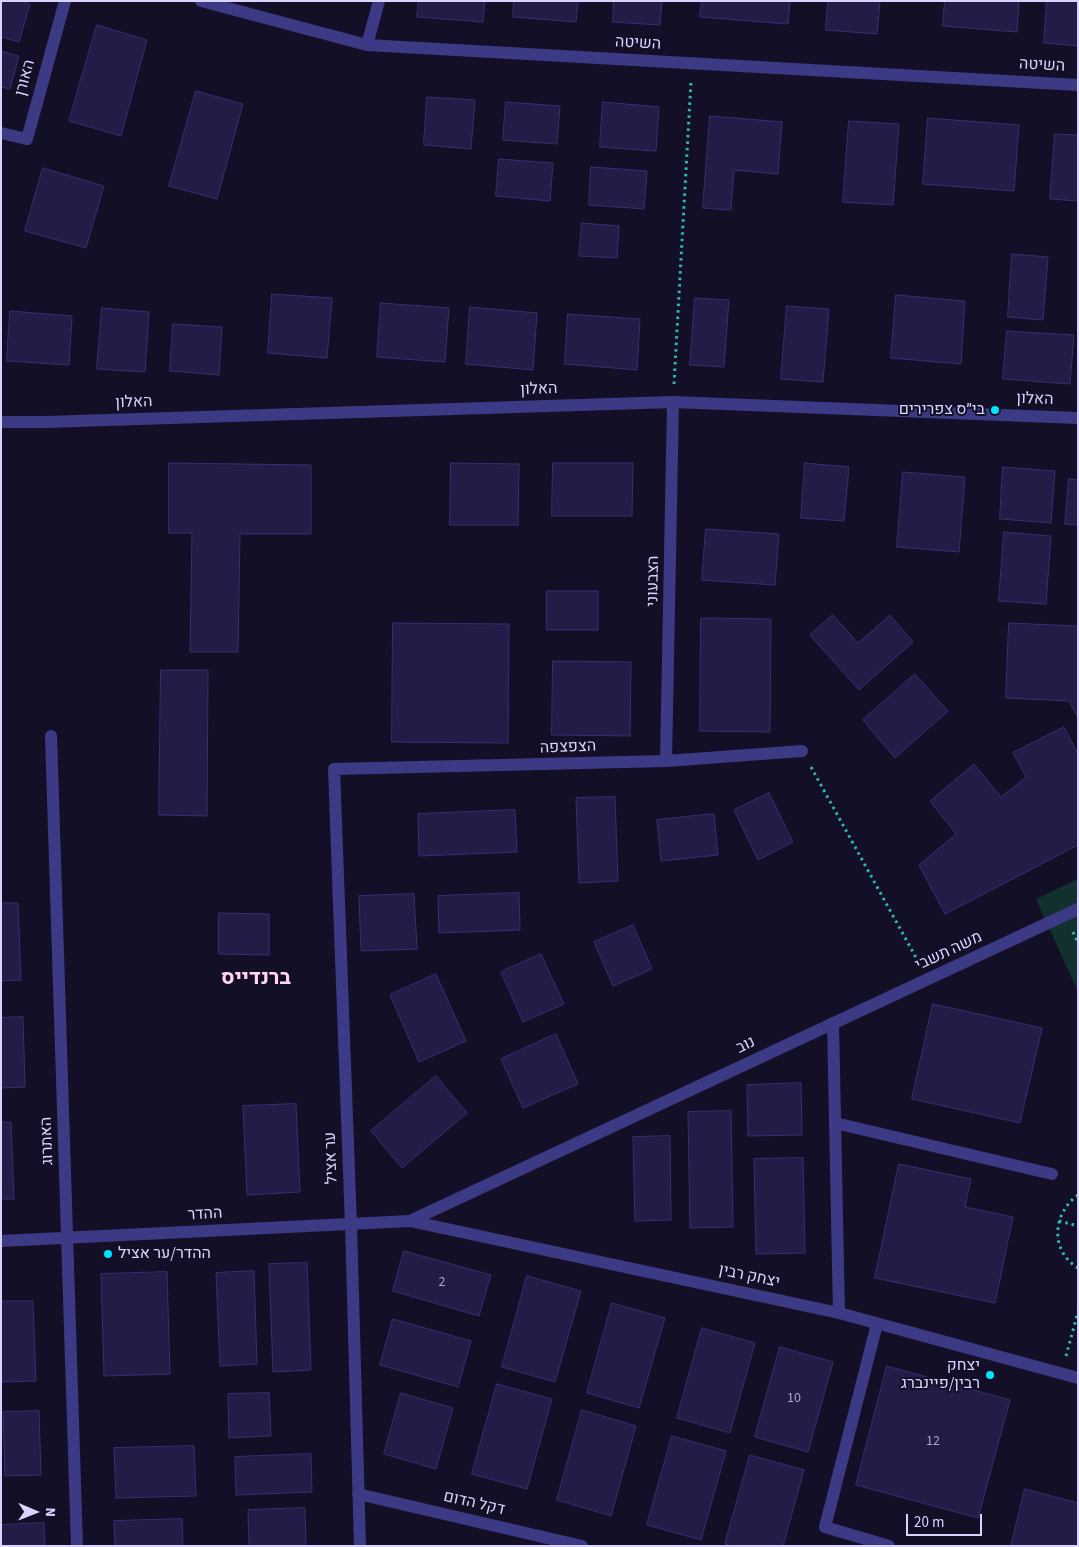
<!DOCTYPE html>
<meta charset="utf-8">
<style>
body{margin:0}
#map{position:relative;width:1079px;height:1547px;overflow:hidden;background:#130f26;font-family:"Source Sans 3",sans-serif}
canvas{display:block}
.frame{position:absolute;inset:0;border:2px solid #d9d4ff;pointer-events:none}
.north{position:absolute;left:10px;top:1487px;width:50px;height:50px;-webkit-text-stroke:4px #130f26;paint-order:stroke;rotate:91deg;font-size:14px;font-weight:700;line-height:20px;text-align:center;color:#d9d4ff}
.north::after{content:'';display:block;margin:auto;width:18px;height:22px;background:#d9d4ff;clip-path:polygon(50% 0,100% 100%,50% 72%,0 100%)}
.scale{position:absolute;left:906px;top:1514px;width:76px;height:22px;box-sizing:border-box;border:2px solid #d9d4ff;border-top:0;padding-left:6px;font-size:15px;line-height:18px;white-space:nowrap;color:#d9d4ff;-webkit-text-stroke:4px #130f26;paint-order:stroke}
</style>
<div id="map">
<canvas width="1079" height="1547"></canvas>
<div class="frame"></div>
<div class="north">N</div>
<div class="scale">20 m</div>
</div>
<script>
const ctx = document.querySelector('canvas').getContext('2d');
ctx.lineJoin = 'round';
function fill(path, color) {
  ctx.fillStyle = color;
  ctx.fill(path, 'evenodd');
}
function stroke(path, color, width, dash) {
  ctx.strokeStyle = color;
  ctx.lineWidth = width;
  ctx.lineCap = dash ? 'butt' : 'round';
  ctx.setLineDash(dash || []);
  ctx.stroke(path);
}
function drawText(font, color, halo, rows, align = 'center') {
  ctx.font = font + ' "Source Sans 3",Heebo,sans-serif';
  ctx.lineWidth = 4;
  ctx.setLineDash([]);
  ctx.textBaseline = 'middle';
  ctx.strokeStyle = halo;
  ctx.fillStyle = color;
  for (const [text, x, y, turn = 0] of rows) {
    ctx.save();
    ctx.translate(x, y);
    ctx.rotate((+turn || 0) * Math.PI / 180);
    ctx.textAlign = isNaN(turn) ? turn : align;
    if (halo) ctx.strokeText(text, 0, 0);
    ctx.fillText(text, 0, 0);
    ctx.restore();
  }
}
fill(new Path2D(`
 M1078 879V992L1036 899Z`), '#12302f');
const building = new Path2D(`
 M1 1H20L30 4 19 42 1 37Z
 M419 1H485L483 22 417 17Z
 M514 1H578L576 22 513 17Z
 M614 1H662L660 25 613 22Z
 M702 1H790L788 24 700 17Z
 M828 1H880L877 34 826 30Z
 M945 1H1019L1017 32 943 26Z
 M1047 1H1078V46L1044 43Z
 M97 25 147 40 121 136 69 121Z
 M1 51 19 56 10 89 1 87Z
 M196 91 243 104 217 199 169 186Z
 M427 97 475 100 471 149 424 145Z
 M506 102 560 106 557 144 503 140Z
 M603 102 659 107 656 151 600 147Z
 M710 116 782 122 778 174 734 170 731 210 703 208Z
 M928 118 1019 125 1014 191 923 184Z
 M849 121 899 124 893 205 843 202Z
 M1055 134 1078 135V201L1050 199Z
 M499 159 553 163 550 201 496 196Z
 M591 167 647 171 644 209 589 205Z
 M43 168 104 186 86 248 25 231Z
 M582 223 619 226 617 258 579 256Z
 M1012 254 1048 257 1043 320 1008 317Z
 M272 294 332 298 327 358 268 353Z
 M896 295 965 301 961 364 891 358Z
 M695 298 729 300 724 367 690 365Z
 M381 303 449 308 445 362 377 357Z
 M787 306 829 309 823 382 781 379Z
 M470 307 537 313 533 370 466 364Z
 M102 308 149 312 145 372 97 369Z
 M10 311 72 316 69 365 7 361Z
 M568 314 640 319 637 370 565 364Z
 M173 324 222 327 219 375 170 371Z
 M1007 331 1074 335 1070 384 1003 379Z
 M169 463 311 465V534H240L238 652H190L192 533H169Z
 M451 463 519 464 518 525H450Z
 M553 463H633L632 516H552Z
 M805 463 849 467 844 521 801 518Z
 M1003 467 1055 471 1051 523 1000 519Z
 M903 472 965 477 959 552 897 547Z
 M1069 479 1078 480V525L1065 524Z
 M706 529 779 534 775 585 702 580Z
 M1004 532 1051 536 1046 604 999 601Z
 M547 591H598V630H547Z
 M833 615 858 643 890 615 913 642 859 690 810 635Z
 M701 618 771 619 770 732 700 731Z
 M393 623 509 624 508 743 392 742Z
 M1009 623 1078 626V718L1069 701 1006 698Z
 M553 661 631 662 630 736 552 735Z
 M161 670H208L207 816 159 815Z
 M915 674 948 711 895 758 863 720Z
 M1064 727 1078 754V845L945 914 919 865 956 834 930 801 974 764 1001 797 1026 777 1013 753Z
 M769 793 793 842 758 860 734 810Z
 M615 797 618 881 579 883 576 798Z
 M515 810 517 852 419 856 418 814Z
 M714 814 718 855 661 861 657 820Z
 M519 893 520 930 439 933 438 896Z
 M414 894 417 949 361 951 359 896Z
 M1 903H18L21 980 1 981Z
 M219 913 269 914V955L219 954Z
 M633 925 652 969 613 986 594 942Z
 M541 954 564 1004 523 1022 501 972Z
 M436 974 466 1041 419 1062 390 995Z
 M933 1004 1042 1028 1020 1123 912 1099Z
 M23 1017 25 1087 1 1088V1018Z
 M556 1034 578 1084 523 1108 501 1059Z
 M436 1076 467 1113 402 1168 371 1131Z
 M801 1083 802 1135 748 1136 747 1085Z
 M296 1104 300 1192 247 1195 243 1106Z
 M731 1111 733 1227 690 1228 688 1112Z
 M1 1122H11L14 1199H1Z
 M670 1136 671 1220 635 1221 633 1137Z
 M803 1158 805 1253 756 1254 754 1159Z
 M899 1164 971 1179 965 1207 1013 1217 995 1303 875 1278Z
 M404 1251 491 1275 479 1316 393 1291Z
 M307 1263 311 1370 273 1372 269 1264Z
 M254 1271 257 1364 220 1366 216 1273Z
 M167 1272 170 1374 104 1376 101 1274Z
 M527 1276 581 1291 555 1382 502 1367Z
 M1 1301H33L36 1381 1 1382Z
 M612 1303 665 1318 639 1408 587 1393Z
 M393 1319 471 1341 458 1387 380 1365Z
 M702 1328 755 1343 730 1433 677 1418Z
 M780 1347 833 1362 808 1452 755 1437Z
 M887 1366 1010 1400 978 1518 856 1485Z
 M497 1384 552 1399 527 1489 472 1474Z
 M269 1393 271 1436 229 1438 228 1394Z
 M401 1393 453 1408 436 1469 384 1454Z
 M582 1410 636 1426 611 1516 557 1500Z
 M39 1411 41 1475 5 1476 3 1412Z
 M672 1436 726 1451 701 1540 647 1525Z
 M194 1446 196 1496 116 1498 114 1448Z
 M311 1454 312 1492 236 1495 235 1457Z
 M750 1455 804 1470 783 1546H732L725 1544Z
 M1025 1489 1078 1503V1546H1011Z
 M305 1508 306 1546H249L248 1510Z
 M182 1519 183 1546H115L114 1521Z
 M44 1523 45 1546H1V1525Z`);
fill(building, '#241b47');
stroke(building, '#3b2d73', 1);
stroke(new Path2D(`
 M674 384 691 81
 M811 767 919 963
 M1073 932 1078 943
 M1078 1195C1053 1213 1049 1250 1078 1268
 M1059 1221 1078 1226
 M1066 1356 1078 1312`), '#2fb8b0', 3, [2.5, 4]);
stroke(new Path2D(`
 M835 1123 1052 1174
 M877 1324 825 1527 889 1546`), '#3d3a85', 12);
stroke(new Path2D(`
 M201 1 367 45 1078 85
 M367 45 379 1
 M1 133 27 139 65 1
 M1 422H45L673 402 1078 418
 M51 736 77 1546
 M666 761 673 402
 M833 1023 839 1313
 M410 1221 1078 909
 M1 1241 410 1221 839 1313 1078 1378
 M358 1494 582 1546
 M360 1546 351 1225 334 769 666 761 802 751`), '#3d3a85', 12);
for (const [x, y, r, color] of [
 [995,410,5,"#00e5ff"],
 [108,1254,5,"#00e5ff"],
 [990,1375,5,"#00e5ff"]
]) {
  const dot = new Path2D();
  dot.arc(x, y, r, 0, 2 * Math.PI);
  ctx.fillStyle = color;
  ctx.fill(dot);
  stroke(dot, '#130f26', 2);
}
drawText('14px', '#aca6d1', null, [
 ["2",442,1283],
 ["10",794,1399],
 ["12",933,1442]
]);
drawText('16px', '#d9d4ff', '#130f26', [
 ["השיטה",638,44,3],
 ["השיטה",1042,66,3],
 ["האורן",26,78,-75],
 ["האלון",539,390,-2],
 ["האלון",1035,400,2],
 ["האלון",134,403,-2],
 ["הצבעוני",654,581,-89],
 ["הצפצפה",568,748,-2],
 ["משה תשבי",949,952,-25],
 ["נוב",746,1046,-25],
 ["האתרוג",48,1141,-92],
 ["ער אציל",332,1158,-92],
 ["ההדר",205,1215,-3],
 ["יצחק רבין",749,1277,12],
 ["דקל הדום",474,1504,13]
]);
drawText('16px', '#d9d4ff', '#130f26', [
 ["בי״ס צפרירים",985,410],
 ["ההדר/ער אציל",118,1254,"left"],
 ["יצחק",980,1366],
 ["רבין/פיינברג",980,1384]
], 'right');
drawText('bold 21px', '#ffd6f0', '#130f26', [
 ["ברנדייס",256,979]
]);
</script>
